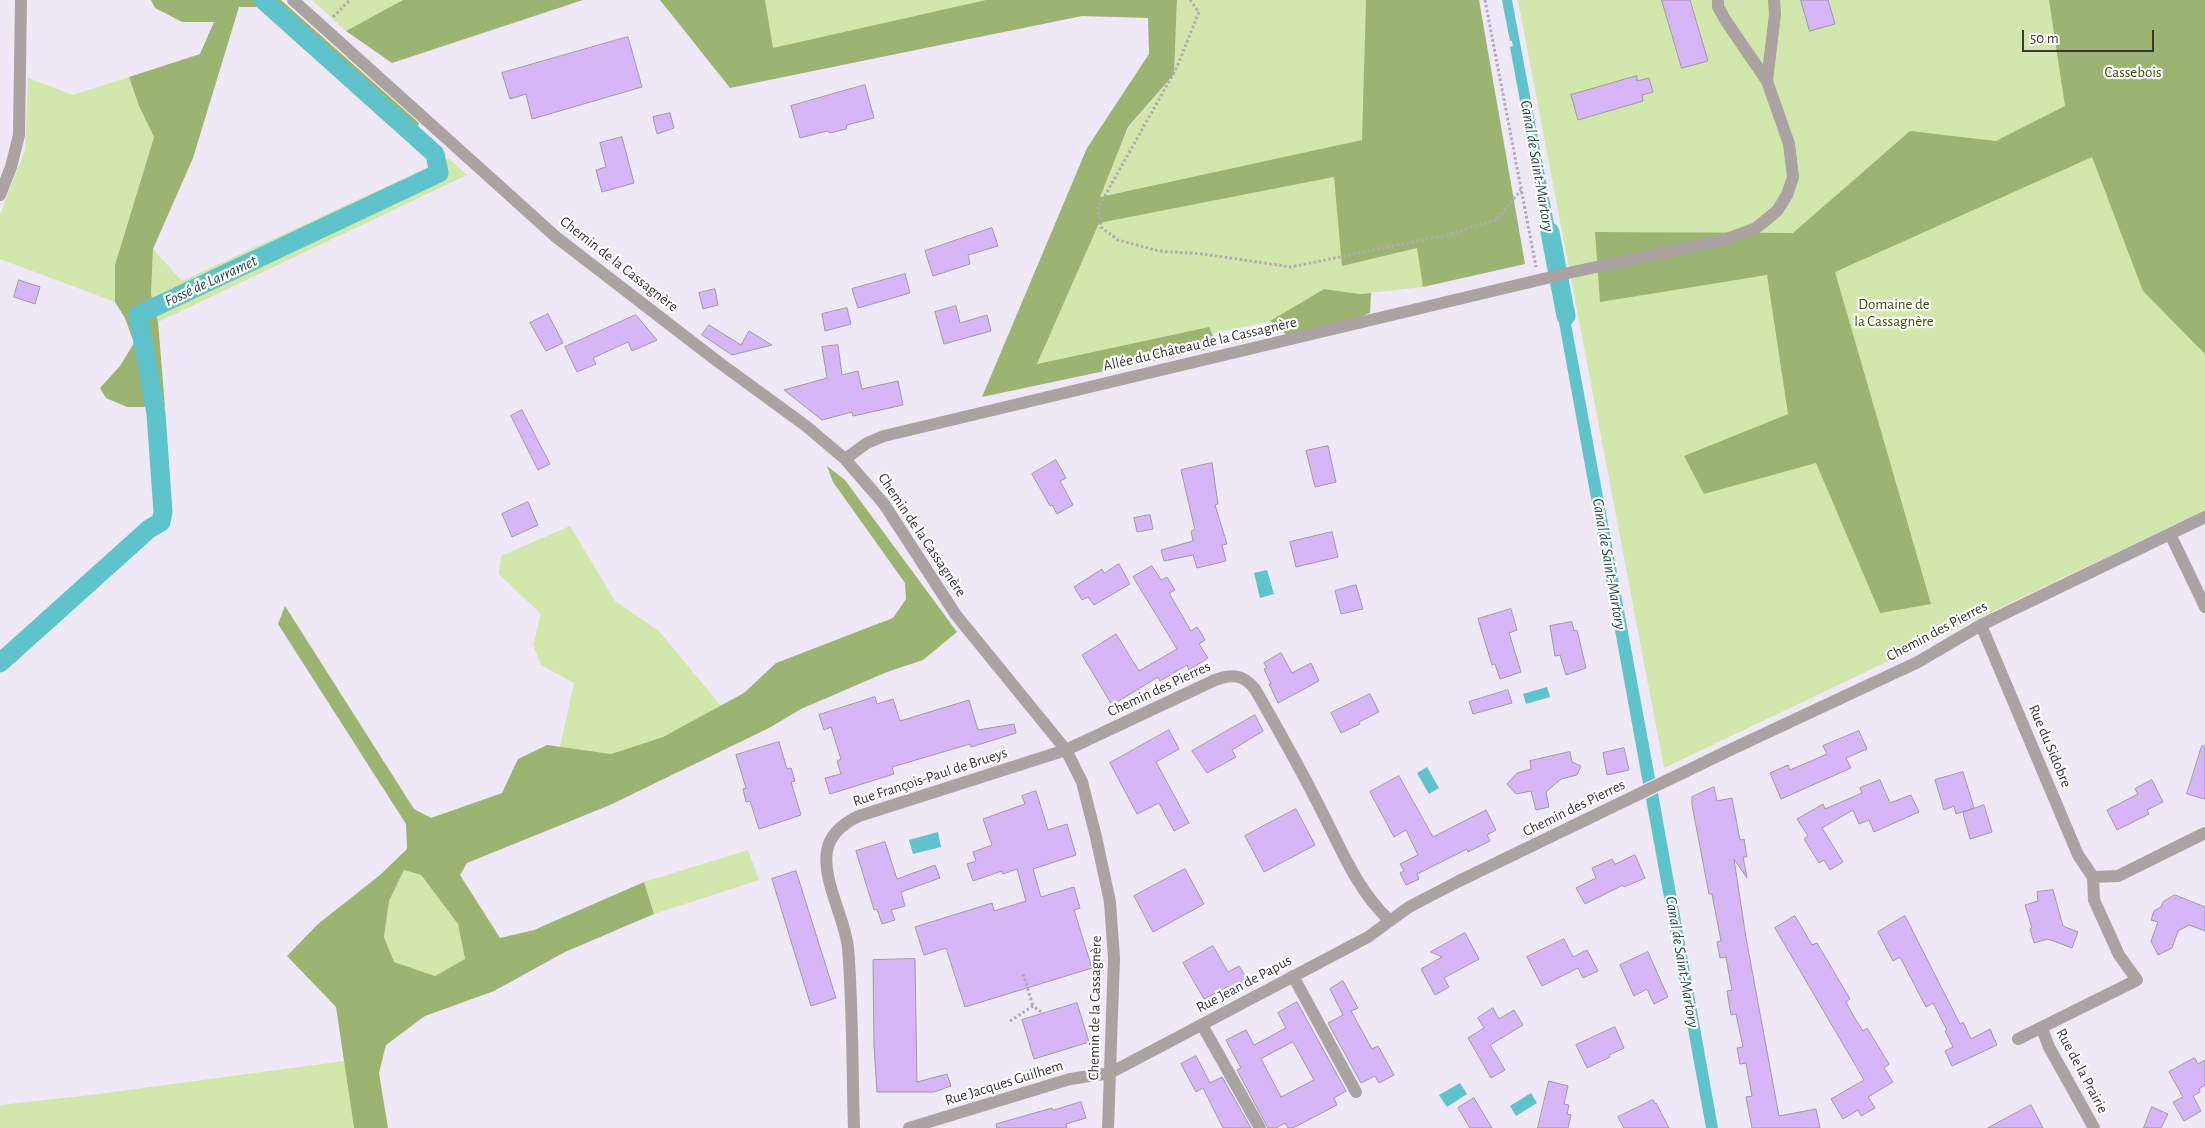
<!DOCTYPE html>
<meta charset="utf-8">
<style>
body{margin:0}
#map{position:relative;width:2205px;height:1128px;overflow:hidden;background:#efe8f6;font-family:"Alegreya Sans",sans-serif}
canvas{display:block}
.scale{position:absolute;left:2022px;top:30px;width:132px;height:22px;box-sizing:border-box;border:2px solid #39363b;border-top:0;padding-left:6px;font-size:15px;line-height:18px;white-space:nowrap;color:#39363b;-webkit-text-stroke:4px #fff;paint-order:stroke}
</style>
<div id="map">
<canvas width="2205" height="1128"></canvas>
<div class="scale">50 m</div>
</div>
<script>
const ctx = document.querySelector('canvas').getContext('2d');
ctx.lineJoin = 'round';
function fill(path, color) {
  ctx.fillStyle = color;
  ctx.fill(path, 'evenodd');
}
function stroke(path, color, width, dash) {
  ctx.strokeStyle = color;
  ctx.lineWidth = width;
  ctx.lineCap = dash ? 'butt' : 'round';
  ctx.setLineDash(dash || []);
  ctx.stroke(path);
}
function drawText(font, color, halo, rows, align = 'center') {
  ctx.font = font + ' "Alegreya Sans",sans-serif';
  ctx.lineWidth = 4.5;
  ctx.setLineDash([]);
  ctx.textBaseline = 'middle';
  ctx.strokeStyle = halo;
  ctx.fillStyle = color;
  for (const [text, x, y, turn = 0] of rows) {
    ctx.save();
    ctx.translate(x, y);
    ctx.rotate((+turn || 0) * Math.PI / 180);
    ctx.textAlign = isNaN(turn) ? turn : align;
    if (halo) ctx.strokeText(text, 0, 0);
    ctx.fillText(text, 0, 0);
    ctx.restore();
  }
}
fill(new Path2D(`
 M312 0H403L346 31Z
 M765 0H986L772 49Z
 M1177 0H1366L1363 140 1099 197 1129 127 1174 74Z
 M1518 0H2205V510L1664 768Z
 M129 77 139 106 154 136 115 265V302L0 259V214L25 150 28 78 73 95Z
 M448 158 467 175 158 322 151 294 153 249 182 281Z
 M1334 177 1418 248 1423 287 1360 294 1324 289 1270 321 1212 334 1209 327 1037 364 1098 223Z
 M570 526 615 601 659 631 721 706 663 737 611 754 560 747 574 683 541 665 533 645 541 614 499 574 501 556Z
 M748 850 759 880 654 914 644 882Z
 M404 870 420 875 458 924 465 959 435 976 394 962 384 937 389 901Z
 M344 1061 354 1128H0V1105L91 1095Z`), '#d1e7ac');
fill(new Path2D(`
 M151 0H281L419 123 417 130 408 132 262 7H239L193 158 153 249 151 294 158 322 165 407H127L106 398 100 388 120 366 134 343 125 318 115 302V265L154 137 139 106 129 77 200 54 214 22H182L155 8Z
 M403 0H583L392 63 346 31Z
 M660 0H765L773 48 986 0H1177L1174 74 1128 127 1100 197 1362 140 1366 0H1479L1525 264 1423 287 1417 248 1342 266 1334 177 1099 223 1037 364 1209 327 1218 347 982 397 1087 148 1149 54 1148 18 1082 16 730 88Z
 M2049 0H2205V354L2143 291 2092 157 1835 272 1931 604 1880 613 1816 463 1704 494 1684 456 1788 414 1767 275 1600 302 1595 232 1793 233 1910 131 1996 141 2065 106Z
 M1324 289 1360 294 1371 293 1370 313 1319 335 1288 336 1270 321Z
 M827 466 845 480 957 632 923 660 887 672 801 709 769 728 610 805 467 863 460 875 500 938 534 930 644 882 654 914 565 952 494 991 425 1016 386 1045 379 1073 388 1128H354L336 1007 287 956 318 924 380 875 407 849 406 824 278 624 285 606 414 809 431 818 502 793 518 759 547 745 611 754 663 737 744 693 776 663 893 618 906 599 905 583 833 482ZM404 870 421 875 458 924 465 959 435 976 394 962 384 937 389 901Z`), '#9cb471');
fill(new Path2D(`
 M1502 0H1512L1560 256 1549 259 1510 47 1513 46 1512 41H1510Z
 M1565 291 1655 778 1643 784 1554 295Z
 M1267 570 1274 594 1260 598 1254 573Z
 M1547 687 1550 697 1526 704 1523 694Z
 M1427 767 1439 788 1429 794 1417 773Z
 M1658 793 1718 1128H1706L1646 799Z
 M938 832 941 847 913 854 909 840Z
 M1460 1083 1467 1094 1447 1107 1439 1095Z
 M1531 1093 1537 1103 1516 1116 1510 1106Z`), '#5ec3ca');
stroke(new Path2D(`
 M1550 232 1566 316
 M0 663 149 529 161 522 163 512 156 414 138 315 439 173 435 154 263 0`), '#5ec3ca', 19);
const building = new Path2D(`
 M1662 0H1690L1708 61 1682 68Z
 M1801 0H1828L1835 24 1810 31Z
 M628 37 642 87 532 119 526 94 510 99 502 73Z
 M1637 76V81L1649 78 1653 92 1642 95 1643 101 1578 120 1571 95Z
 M865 85 874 118 847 125 846 129 830 133 827 131 800 138 791 106Z
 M670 113 674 128 657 134 653 117Z
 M622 137 634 183 602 192 596 170 606 167 600 143Z
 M992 228 998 246 968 255 970 264 933 276 925 251Z
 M905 274 910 293 858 308 852 289Z
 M19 280 40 287 35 304 14 297Z
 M715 289 718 305 703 309 699 293Z
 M956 306 960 323 987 315 991 331 944 344 935 312Z
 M847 308 851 324 825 331 822 314Z
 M548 314 563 343 546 351 530 323Z
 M636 315 657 340 632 351 628 342 593 358 596 364 577 372 565 347Z
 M709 325 741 345 749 331 772 345 732 355 702 335Z
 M838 345 842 375 858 371 862 389 898 381 903 405 853 416 852 412 822 420 784 390 827 378 822 347Z
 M522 410 550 464 538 470 511 416Z
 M1328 446 1336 482 1315 487 1306 451Z
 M1056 460 1066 478 1060 481 1073 505 1057 514 1052 505 1050 506 1032 474Z
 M1212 463 1218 504 1215 505 1227 544 1222 545 1226 561 1197 568 1193 555 1164 561 1161 550 1193 541 1191 531 1195 530 1181 470Z
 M528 502 538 525 512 537 502 514Z
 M1150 515 1153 529 1137 532 1134 518Z
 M1332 532 1338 557 1296 567 1290 542Z
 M1119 564 1130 584 1094 605 1088 597 1082 600 1074 587 1102 569 1104 573Z
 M1152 566 1161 580 1167 577 1175 590 1169 593 1191 631 1197 627 1201 633 1205 640 1199 644 1208 658 1189 670 1187 665 1160 681 1158 677 1112 705 1082 655 1116 634 1139 671 1177 649 1133 577Z
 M1356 585 1363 609 1341 614 1335 591Z
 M1511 609 1517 630 1509 633 1521 672 1500 679 1495 664 1492 665 1478 619Z
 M1572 622 1574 631 1577 630 1586 668 1566 675 1560 655 1555 656 1550 626Z
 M1281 653 1292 673 1311 663 1319 681 1278 703 1269 684H1271L1264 669 1267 668 1264 663Z
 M1508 690 1512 703 1473 714 1469 702Z
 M1370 694 1379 712 1359 722 1360 724 1341 733 1331 713Z
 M875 697 877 704 893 699 900 721 969 700 978 730 1014 724 1016 733 971 747 970 744 892 767 894 774 830 794 825 778 841 774 837 761 841 759 831 727 824 730 819 715Z
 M1255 715 1263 731 1232 750 1236 757 1207 773 1192 751Z
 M1169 730 1179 749 1156 762 1189 823 1174 831 1159 803 1137 814 1110 763Z
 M1859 731 1867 749 1846 758 1851 768 1781 799 1770 773 1788 765 1790 770 1827 754 1823 746Z
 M779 742 787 769 791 768 795 781 791 782 801 815 759 829 750 801 746 802 743 789 746 788 736 755Z
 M2202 746H2205V799L2187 794Z
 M1624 748 1629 770 1607 775 1603 753Z
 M1570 752 1572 762 1581 766 1577 775 1561 779 1546 792 1549 807 1536 810 1531 791 1516 794 1507 784 1517 773 1531 769 1530 761Z
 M1963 772 1974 808 1956 814 1954 806 1944 810 1935 780Z
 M1399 776 1433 837 1486 810 1496 830 1487 835 1490 841 1468 852 1467 849 1417 874 1419 879 1406 885 1400 873 1404 871 1400 864 1418 855 1406 830 1394 837 1370 792Z
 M1880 780 1890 803 1911 795 1919 812 1874 832 1869 820 1859 824 1853 810 1822 828 1843 862 1830 870 1824 860 1819 863 1804 839 1808 836 1797 819 1823 804 1825 809 1862 793 1860 788Z
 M2152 780 2163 802 2147 810 2149 814 2117 830 2107 810 2138 794 2135 789Z
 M1714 787 1717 801 1732 798 1740 840 1744 839 1747 857H1743L1747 878 1734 859 1746 938 1779 1116 1816 1109 1820 1128H1752L1746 1097 1752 1096 1749 1080 1746 1063 1740 1064 1737 1048 1743 1047 1736 1014 1731 1015 1727 991 1732 990 1729 974 1726 957 1720 958 1717 942 1721 941 1712 894H1709L1692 805V797Z
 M1036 791 1048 830 1067 824 1076 855 1033 869 1041 897 1074 887 1080 908 1074 910 1092 968 965 1007 946 948 924 955 915 927 992 903 994 911 1026 901 1017 869 1003 874 1002 871 973 881 967 864 976 861 973 852 992 845 983 819 1025 804 1022 796Z
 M1984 805 1992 832 1970 839 1963 813Z
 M1296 809 1315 845 1264 872 1245 836Z
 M885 842 897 879 935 865 940 878 901 892 905 906 891 910 895 920 882 924 877 909 874 910 856 851Z
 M1635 855 1645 878 1624 887 1623 885 1585 904 1576 888 1596 878 1592 868 1612 859 1615 864Z
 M1185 869 1204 904 1153 932 1134 896Z
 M796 871 836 998 811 1006 772 879Z
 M2053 890 2063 926 2078 932 2072 948 2048 939 2034 943 2030 929 2032 928 2025 905 2038 901 2037 892Z
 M2175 895 2205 907V931L2189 925 2178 931 2172 948 2158 955 2151 941 2158 922 2151 920 2154 911 2161 907 2163 902Z
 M1795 916 1812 945 1817 943 1850 999 1846 1002 1854 1017 1863 1031 1867 1028 1889 1064 1884 1068 1893 1082 1868 1097 1875 1108 1861 1116 1858 1110 1843 1119 1831 1099 1864 1080 1775 928Z
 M1905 916 1960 1024 1963 1022 1971 1039 1990 1029 1997 1045 1952 1066 1945 1051 1953 1047 1945 1031 1947 1030 1933 1003 1926 1007 1900 957 1893 961 1878 932Z
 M1465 933 1479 959 1444 978 1449 987 1435 995 1421 969 1442 957 1431 952Z
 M1564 939 1573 957 1587 950 1598 971 1583 978 1578 968 1542 986 1527 957Z
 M1213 946 1228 972 1239 966 1249 982 1231 991 1229 986 1204 999 1183 963Z
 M1648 952 1668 997 1654 1004 1647 989 1634 996 1620 965Z
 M915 959 917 1082 947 1074 951 1086 934 1092H877L874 1046 873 960Z
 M1343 981 1358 1008 1351 1011 1372 1049 1378 1046 1394 1075 1379 1083 1375 1076 1361 1083 1328 1023 1343 1015 1330 989Z
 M1297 1002 1346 1091 1334 1098 1337 1105 1293 1128H1288L1285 1123 1276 1128H1268L1237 1070 1241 1068 1226 1040 1246 1030 1254 1045 1260 1042 1286 1028 1278 1013ZM1293 1042 1314 1080 1281 1097 1261 1059Z
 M1077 1003 1089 1042 1034 1059 1022 1020Z
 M1493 1008 1499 1019 1514 1010 1523 1025 1490 1045 1505 1070 1491 1078 1468 1038 1484 1028 1478 1018Z
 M1615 1027 1624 1048 1609 1055 1610 1057 1587 1068 1576 1045Z
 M1196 1056 1210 1083 1222 1077 1251 1128H1223L1203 1088 1196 1092 1181 1064Z
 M2195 1058 2198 1064 2205 1060V1085L2199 1089 2200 1092 2193 1096 2201 1111 2184 1121 2173 1102 2183 1097 2169 1072Z
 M1549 1081 1568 1086 1564 1104 1569 1105 1567 1114 1571 1115 1568 1128H1538Z
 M1474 1098 1492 1128H1470L1458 1108Z
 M1653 1100 1655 1104 1656 1103 1669 1128H1624L1618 1117Z
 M1081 1102 1086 1118 1066 1124 1067 1128H997L996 1124 1052 1108 1053 1110Z
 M2031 1105 2043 1128H1988Z
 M2152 1107 2168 1114 2161 1128H2144Z`);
fill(building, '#d6b6f6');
stroke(building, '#9f99a6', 1);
stroke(new Path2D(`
 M1190 0 1199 12 1176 69 1098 208 1101 227 1118 240 1159 251 1203 254 1291 267 1447 235 1496 220 1521 190
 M1485 0 1536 267
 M333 17 350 0
 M1023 974 1033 1006
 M1010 1021 1033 1006 1041 1012`), '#b0aab5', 3, [2.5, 2.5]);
stroke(new Path2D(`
 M293 0 556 237 717 361 806 426 845 459 884 504 956 615 1066 750 1082 782 1096 837 1110 902 1114 958 1108 1128
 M1767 81 1775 14 1774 0
 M0 195 11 167 19 135 21 0
 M845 459 867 443 884 436 1568 273 1724 240 1756 228 1777 211 1787 195 1793 177 1789 144 1767 81 1726 21 1718 7V0
 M2170 534 2205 607
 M1981 625 2078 855 2093 877 2094 900 2119 955 2137 980 2018 1039
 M2093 877 2118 876 2205 833
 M1293 976 1356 1092
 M1202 1025 1260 1128
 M2042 1029 2049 1047 2094 1128
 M854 1128C852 1068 853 1008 848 948 845 918 822 881 827 851 830 833 844 823 859 816L1066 750 1215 680C1232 674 1243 674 1255 689 1276 726 1297 762 1316 800 1338 841 1355 889 1390 921
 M909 1128 1070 1079 1110 1073 1368 937 1409 907 1457 882 1732 749 1918 662 1981 625 2205 517`), '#aaa3a1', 12);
drawText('15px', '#3b5000', '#fff', [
 ["Cassebois",2133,72],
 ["Domaine de",1894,304],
 ["la Cassagnère",1894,321]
]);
drawText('15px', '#39363b', '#fff', [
 ["Chemin de la Cassagnère",619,264,38],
 ["Allée du Château de la Cassagnère",1200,344,-13],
 ["Chemin de la Cassagnère",922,535,56],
 ["Chemin des Pierres",1937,631,-28],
 ["Chemin des Pierres",1159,689,-25],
 ["Rue du Sidobre",2050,746,67],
 ["Rue François-Paul de Brueys",930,777,-18],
 ["Chemin des Pierres",1574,808,-26],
 ["Rue Jean de Papus",1244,984,-28],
 ["Chemin de la Cassagnère",1095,1008,-89],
 ["Rue de la Prairie",2082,1071,62],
 ["Rue Jacques Guilhem",1004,1083,-17]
]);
drawText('italic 16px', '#1f4d50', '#fff', [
 ["Canal de Saint-Martory",1537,166,80],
 ["Fossé de Larramet",211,281,-25],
 ["Canal de Saint-Martory",1609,564,80],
 ["Canal de Saint-Martory",1682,962,80]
]);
</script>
